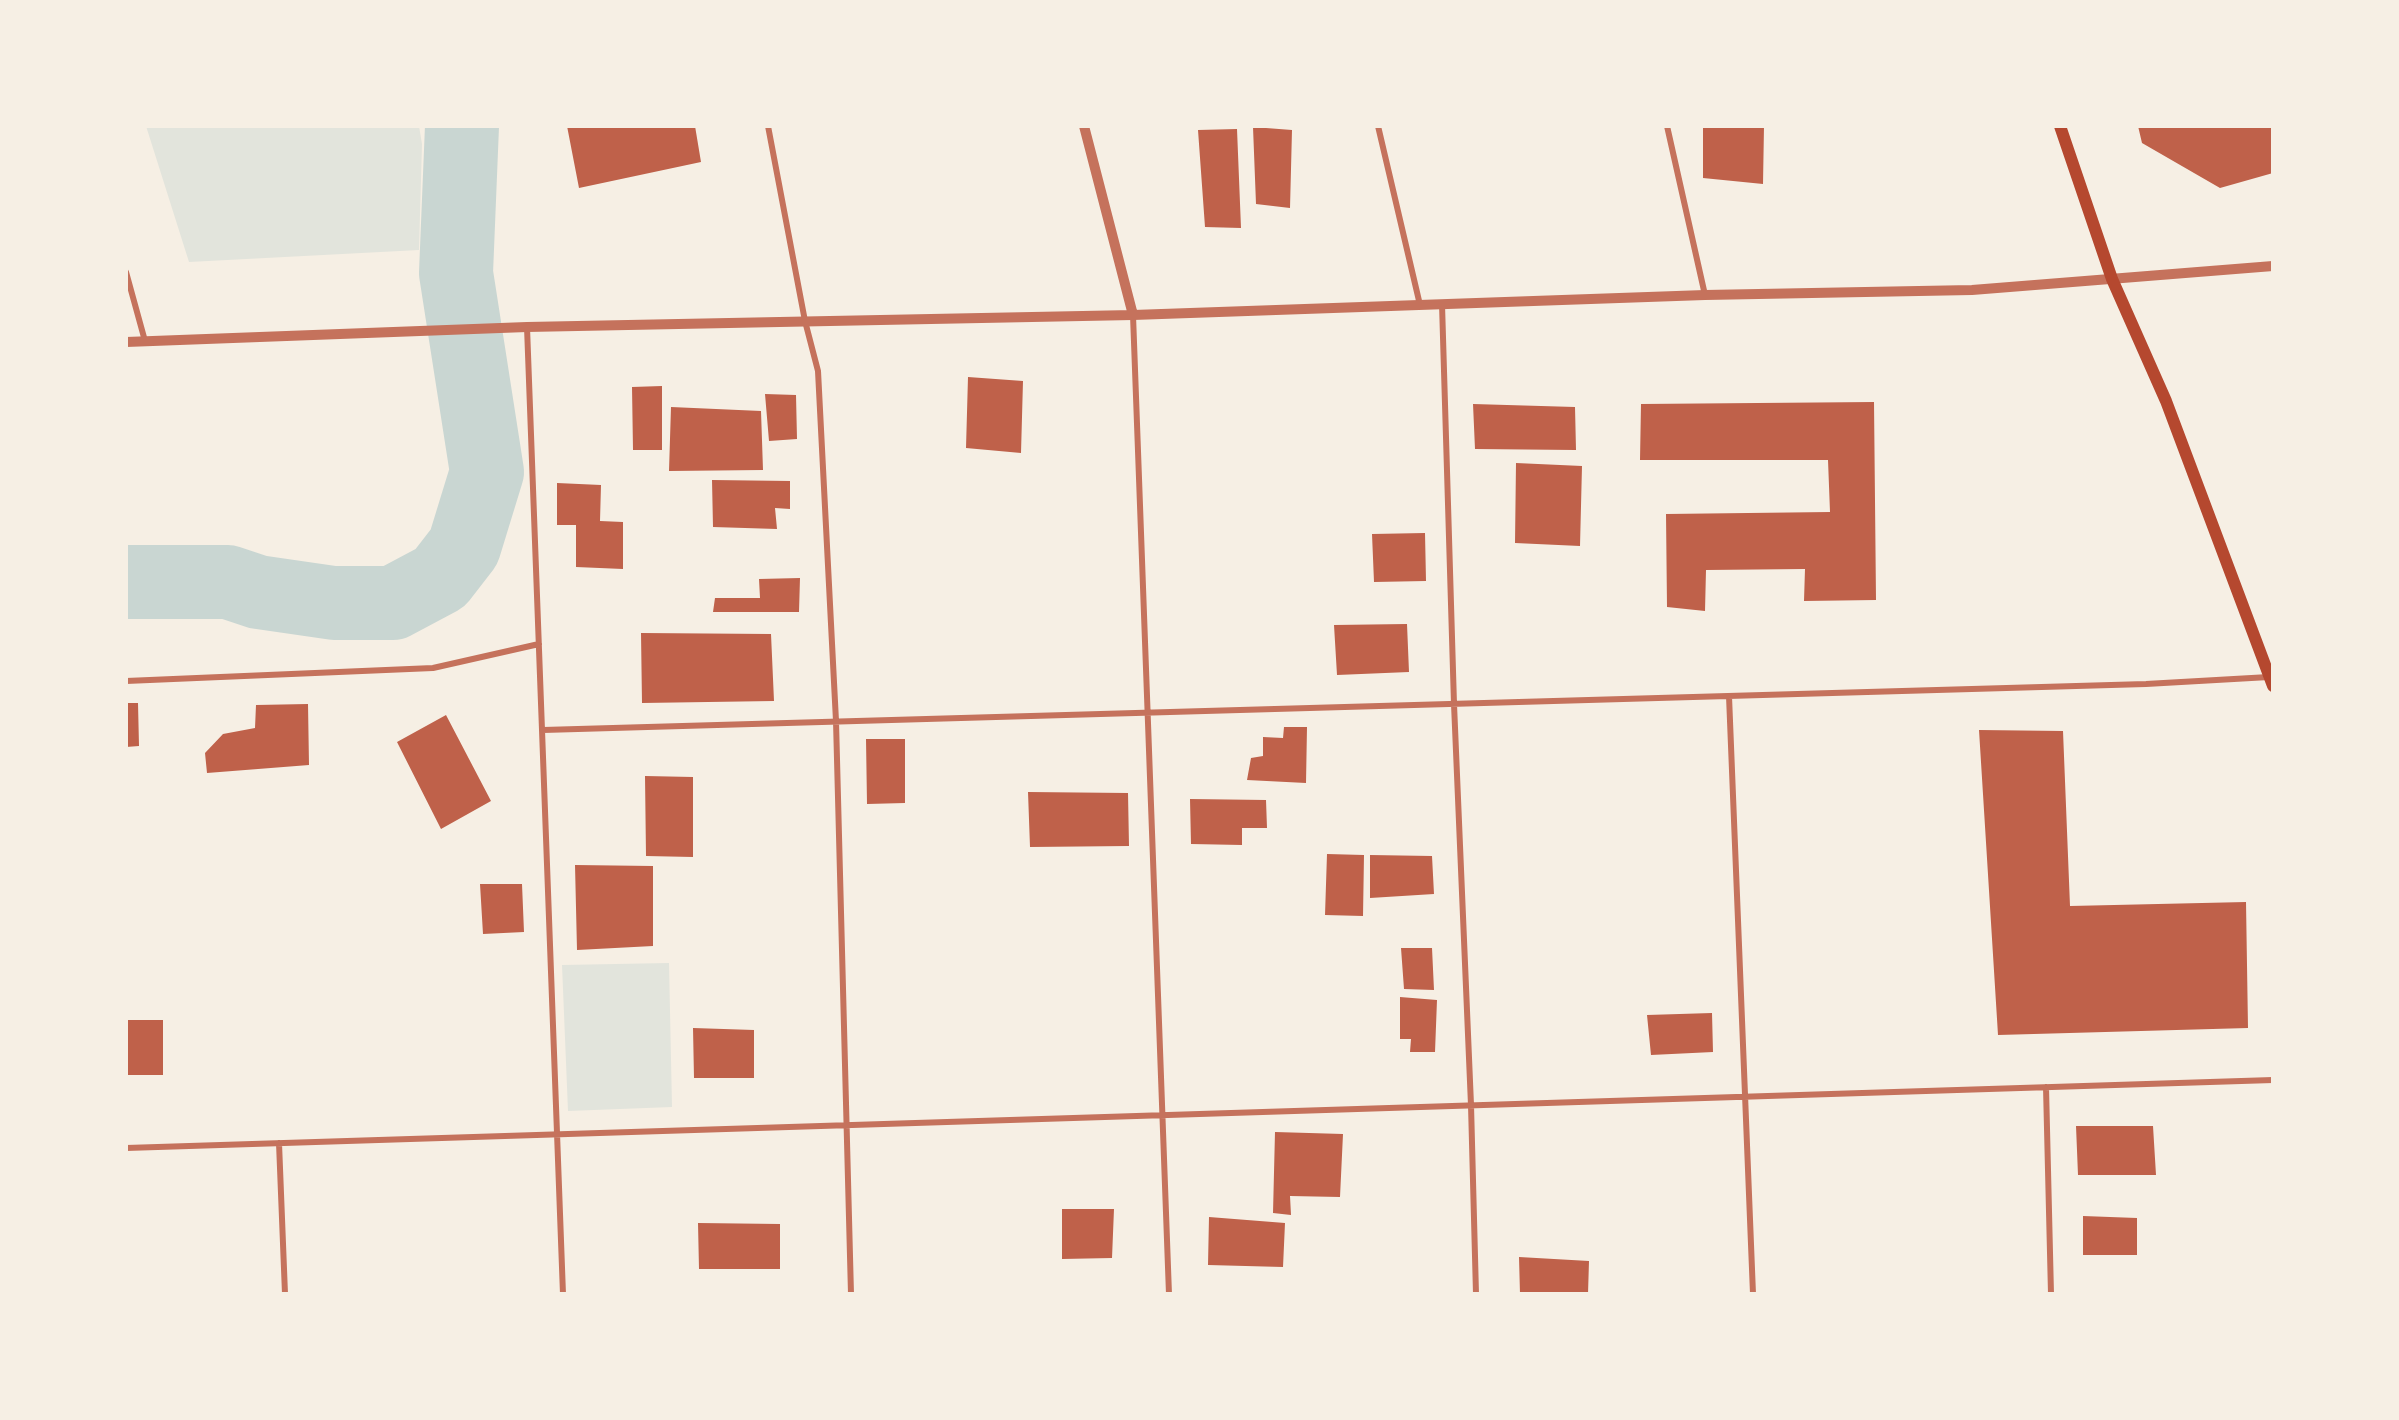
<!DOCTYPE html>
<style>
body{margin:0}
#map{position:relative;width:2399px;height:1420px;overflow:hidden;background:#f6efe4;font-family:"Noto Serif",serif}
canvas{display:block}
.frame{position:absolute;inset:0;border:128px solid #f6efe4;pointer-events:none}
</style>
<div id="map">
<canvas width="2399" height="1420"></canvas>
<div class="frame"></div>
</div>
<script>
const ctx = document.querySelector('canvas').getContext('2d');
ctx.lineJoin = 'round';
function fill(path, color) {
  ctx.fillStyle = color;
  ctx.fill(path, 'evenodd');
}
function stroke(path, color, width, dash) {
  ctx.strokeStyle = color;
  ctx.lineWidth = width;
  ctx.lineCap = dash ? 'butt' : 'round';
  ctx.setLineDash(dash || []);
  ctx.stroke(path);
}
fill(new Path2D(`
 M146 126H419L422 144 419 250 189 262Z
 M669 963 672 1107 568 1111 562 965Z`), '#e2e4dc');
stroke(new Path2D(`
 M126 582H228L258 592 334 603H393L440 578 464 547 487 472 456 273 462 126`), '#c9d6d2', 74);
fill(new Path2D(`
 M567 126H695L701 162 579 188Z
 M1703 126H1764L1763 184 1703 178Z
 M2138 126H2273V173L2220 188 2142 143Z
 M1253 127 1292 130 1290 208 1256 204Z
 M1237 129 1241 228 1205 227 1198 130Z
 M968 377 1023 381 1021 453 966 448Z
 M662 386V450H633L632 387Z
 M765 394 796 395 797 439 769 441Z
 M1874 402 1876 600 1804 601 1805 569 1706 570 1705 611 1667 607 1666 514 1830 512 1828 460H1640L1641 404Z
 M1473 404 1575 407 1576 450 1475 449Z
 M671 407 761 411 763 470 669 471Z
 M1516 463 1582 466 1580 546 1515 543Z
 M712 480 790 481V509L775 508 777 529 713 527Z
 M557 483 601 485 600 521 623 522V569L576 567V525H557Z
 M1425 533 1426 581 1374 582 1372 534Z
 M800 578 799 612H713L715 598H760L759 579Z
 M1407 624 1409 672 1337 675 1334 625Z
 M641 633 771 634 774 701 642 703Z
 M126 703H138L139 746 126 747Z
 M308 704 309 765 207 773 205 753 223 734 255 728 256 705Z
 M446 715 491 801 441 829 397 742Z
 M1284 727H1307L1306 783 1247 780 1251 758 1263 756V737L1283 738Z
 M1979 730 2063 731 2070 906 2246 902 2248 1028 1998 1035Z
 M866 739H905V803L867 804Z
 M645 776 693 777V857L646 856Z
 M1028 792 1128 793 1129 846 1030 847Z
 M1190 799 1266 800 1267 828H1242V845L1191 844Z
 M1327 854 1364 855 1363 916 1325 915Z
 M1370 855 1432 856 1434 894 1370 898Z
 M575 865 653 866V946L577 950Z
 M480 884H522L524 932 483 934Z
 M1401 948H1432L1434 990 1404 989Z
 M1400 997 1437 1000 1435 1052H1410L1411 1039H1400Z
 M1712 1013 1713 1052 1651 1055 1647 1015Z
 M126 1020H163V1075H126Z
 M693 1028 754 1030V1078H694Z
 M2076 1126H2153L2156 1175H2078Z
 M1275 1132 1343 1134 1340 1197 1290 1196 1291 1215 1273 1213Z
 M1062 1209H1114L1112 1258 1062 1259Z
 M2083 1216 2137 1218V1255H2083Z
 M1209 1217 1285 1223 1283 1267 1208 1265Z
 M698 1223 780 1224V1269H699Z
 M1519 1257 1589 1261 1588 1294H1520Z`), '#bf614a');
stroke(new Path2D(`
 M768 126 805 321 818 371 836 721 851 1294
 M1378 126 1420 305
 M1667 126 1705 295
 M126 272 145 341
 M1442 304 1454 704 1471 1105 1476 1294
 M1133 315 1169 1294
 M527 327 563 1294
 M126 681 433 668 539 644
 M1729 696 1753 1294
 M543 730 2146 684 2269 677
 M2046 1087 2051 1294
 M279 1143 285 1294
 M126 1148 2273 1080`), '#c5725c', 6);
stroke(new Path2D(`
 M1084 126 1133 315
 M126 342 527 327 1133 315 1705 295 1972 290 2273 266`), '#c5725c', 10);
stroke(new Path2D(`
 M2060 126 2112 279 2166 401 2273 686`), '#b5482f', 12);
</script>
